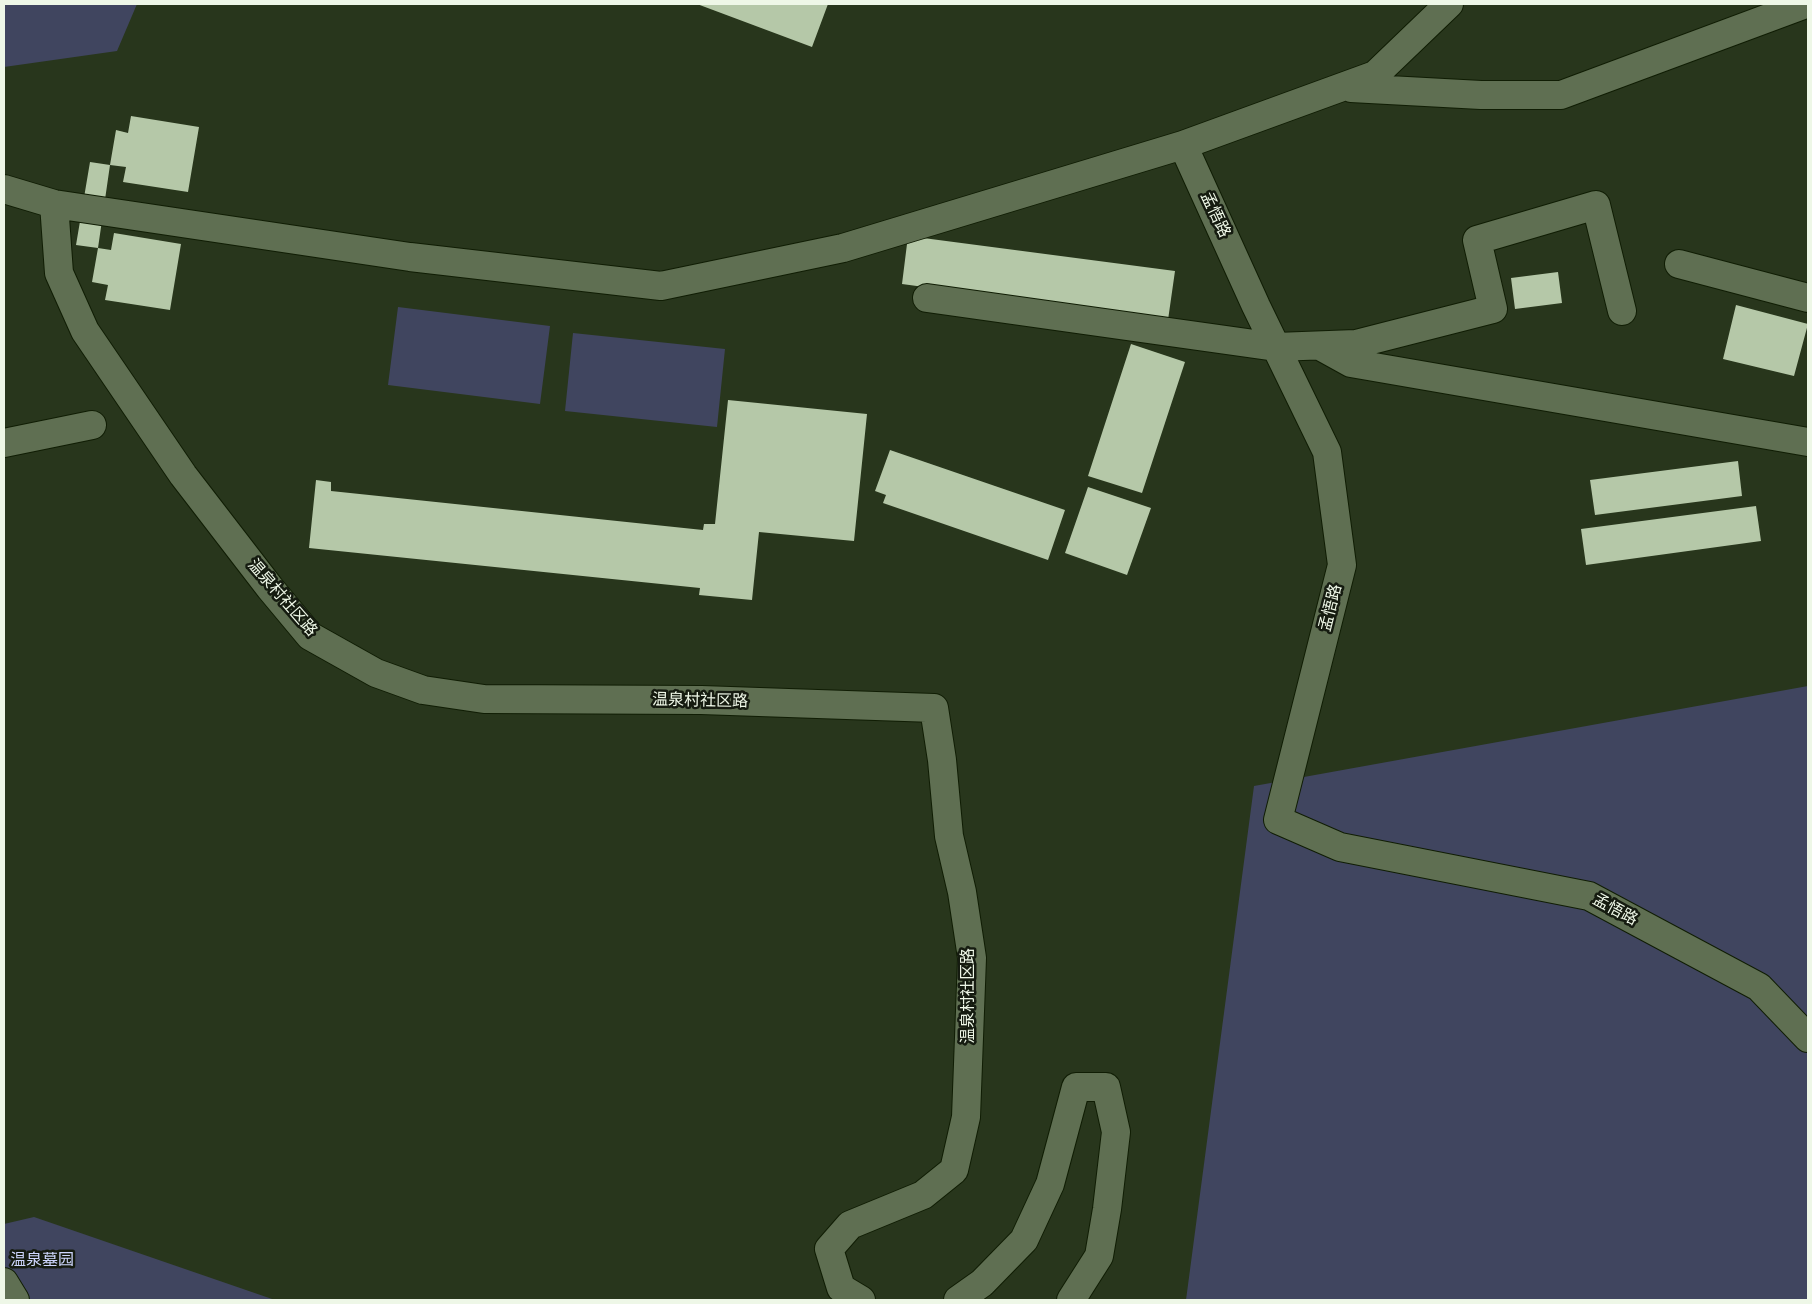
<!DOCTYPE html>
<meta charset="utf-8">
<style>
body{margin:0}
#map{position:relative;width:1812px;height:1304px;overflow:hidden;background:#28361c;font-family:Helvetica,sans-serif}
canvas{display:block}
.frame{position:absolute;inset:0;border:5px solid #eef7e7;pointer-events:none}
</style>
<div id="map">
<canvas width="1812" height="1304"></canvas>
<div class="frame"></div>
</div>
<script>
const ctx = document.querySelector('canvas').getContext('2d');
ctx.lineJoin = 'round';
function fill(path, color) {
  ctx.fillStyle = color;
  ctx.fill(path, 'evenodd');
}
function stroke(path, color, width, dash) {
  ctx.strokeStyle = color;
  ctx.lineWidth = width;
  ctx.lineCap = dash ? 'butt' : 'round';
  ctx.setLineDash(dash || []);
  ctx.stroke(path);
}
function drawText(font, color, halo, rows, align = 'center') {
  ctx.font = font + ' Helvetica,"Noto Sans SC",sans-serif';
  ctx.lineWidth = 5;
  ctx.setLineDash([]);
  ctx.textBaseline = 'middle';
  ctx.strokeStyle = halo;
  ctx.fillStyle = color;
  for (const [text, x, y, turn = 0] of rows) {
    ctx.save();
    ctx.translate(x, y);
    ctx.rotate((+turn || 0) * Math.PI / 180);
    ctx.textAlign = isNaN(turn) ? turn : align;
    if (halo) ctx.strokeText(text, 0, 0);
    ctx.fillText(text, 0, 0);
    ctx.restore();
  }
}
fill(new Path2D(`
 M4 4H137L117 51 4 67Z
 M398 307 550 326 540 404 388 385Z
 M573 333 725 349 717 427 565 411Z
 M1808 686V1300H1186L1254 786Z
 M34 1217 275 1300H4V1224Z`), '#40455f');
fill(new Path2D(`
 M697 4H828L812 47Z
 M131 116 199 127 188 192 123 182 126 167 110 165 116 130 128 133Z
 M90 162 110 165 98 248 76 245Z
 M114 233 181 244 170 310 105 300 108 285 92 282 98 248 111 250Z
 M908 236 1175 271 1168 320 902 284Z
 M1558 272 1562 303 1515 309 1511 278Z
 M1736 305 1808 324 1794 376 1723 359Z
 M1131 344 1185 362 1142 493 1088 476Z
 M728 400 867 414 854 541 759 532 752 600 699 595 700 588 309 548 316 480 331 482V491L703 530 704 524H715Z
 M890 450 1065 510 1048 560 883 503 886 495 875 491Z
 M1738 461 1742 496 1595 515 1590 480Z
 M1088 487 1151 508 1127 575 1065 553Z
 M1756 506 1761 541 1586 565 1581 529Z`), '#b5c8a8');
const minor = new Path2D(`
 M1449 4 1375 75 1183 145 1256 306 1327 452 1342 565 1278 820 1340 847 1589 896 1759 987 1808 1038
 M1351 88 1481 95H1561L1806 4
 M4 189 54 204 410 257 661 286 843 248 1183 145
 M54 204 59 273 85 331 183 475 270 588 310 636 376 673 423 690 484 699 701 700 934 708 942 760 949 836 962 892 972 958 966 1117 954 1170 923 1195 850 1225 829 1249 841 1288 861 1300
 M1679 264 1808 298
 M927 298 1276 347 1356 344 1493 309 1477 240 1596 205 1622 311
 M1322 347 1351 363 1808 442
 M4 443 92 425
 M4 1282 15 1300
 M958 1300 982 1283 1024 1240 1050 1184 1076 1087H1106L1116 1132 1107 1209 1099 1256 1071 1300`);
stroke(minor, '#101d04', 30);
stroke(minor, '#5f6f52', 28);
drawText('16px', '#eef7e7', '#151b10', [
 ["孟悟路",1215,215,65],
 ["温泉村社区路",282,598,49],
 ["孟悟路",1331,608,-76],
 ["温泉村社区路",700,701,1],
 ["孟悟路",1615,910,28],
 ["温泉村社区路",969,996,-90]
]);
drawText('16px', '#ced6fd', '#151b10', [
 ["温泉墓园",42,1261]
]);
</script>
